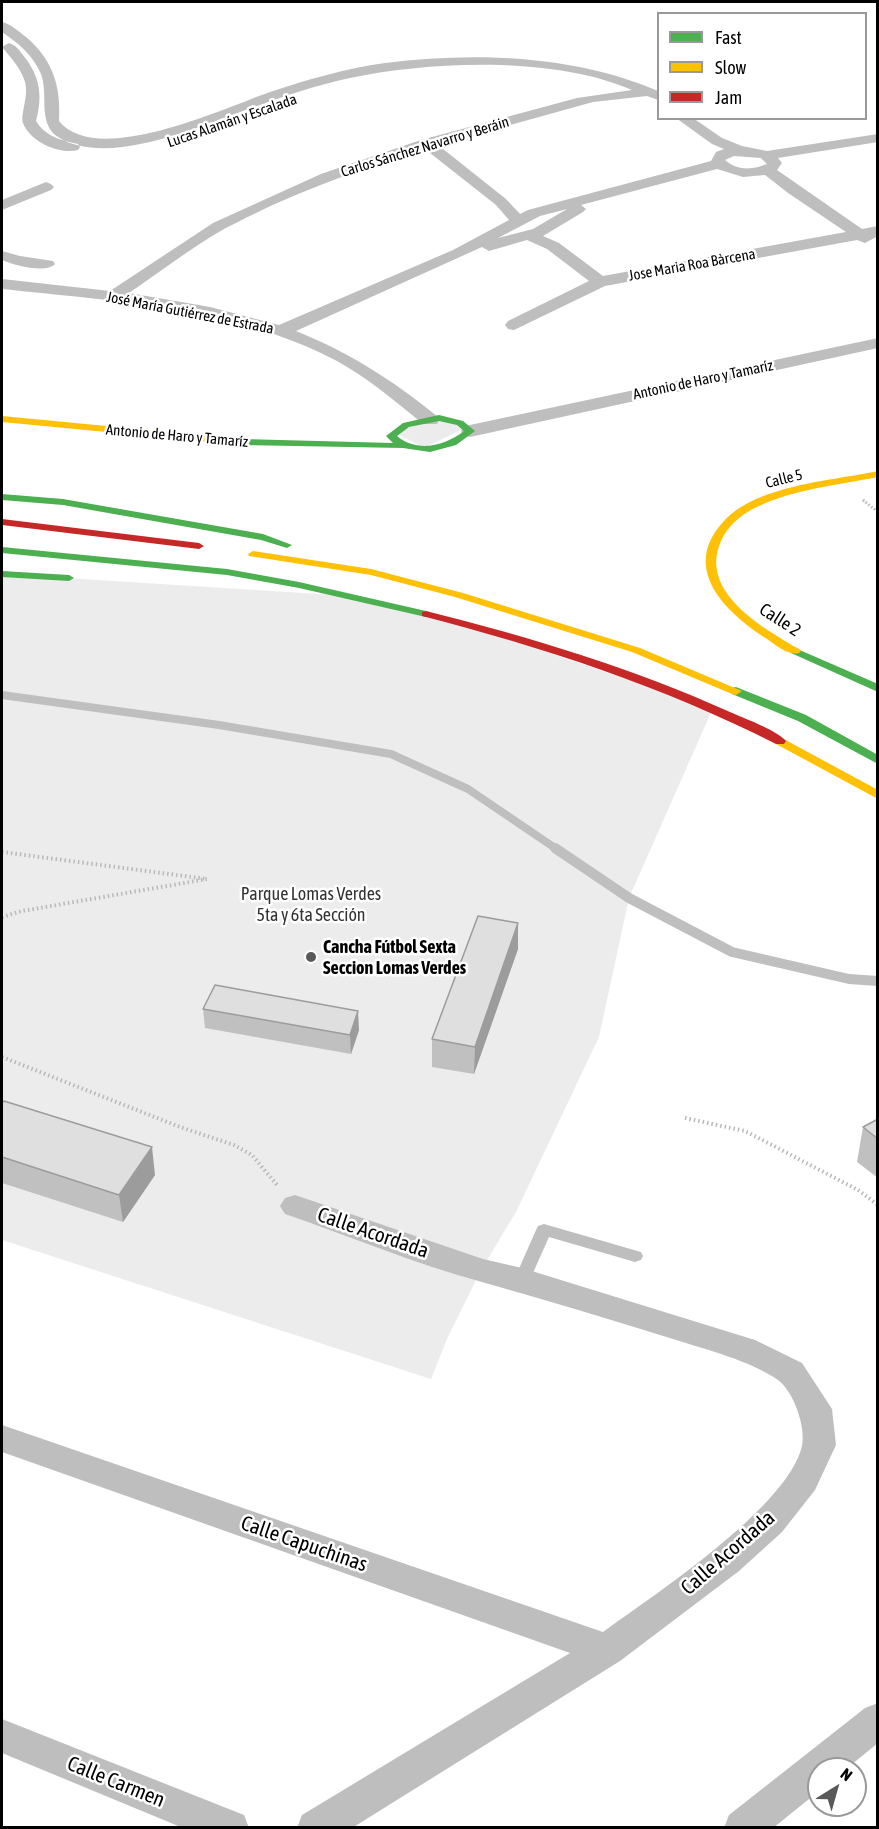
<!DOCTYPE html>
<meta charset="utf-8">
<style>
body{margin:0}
#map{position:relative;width:879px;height:1829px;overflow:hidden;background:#fff;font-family:"Asap Condensed",sans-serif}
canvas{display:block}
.frame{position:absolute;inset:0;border:3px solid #000;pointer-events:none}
.legend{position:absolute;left:657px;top:12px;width:210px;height:108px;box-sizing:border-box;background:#fff;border:2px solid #999;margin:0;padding:8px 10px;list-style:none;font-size:18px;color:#000}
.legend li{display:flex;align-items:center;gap:12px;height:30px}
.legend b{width:30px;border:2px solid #999}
.north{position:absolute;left:807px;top:1757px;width:60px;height:60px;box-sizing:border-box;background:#fff;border:2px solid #999;border-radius:50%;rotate:37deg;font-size:16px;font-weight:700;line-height:24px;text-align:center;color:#000}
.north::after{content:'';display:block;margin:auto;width:21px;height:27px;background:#595959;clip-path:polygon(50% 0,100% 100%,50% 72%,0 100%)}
</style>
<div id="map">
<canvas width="879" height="1829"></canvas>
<div class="frame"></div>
<ul class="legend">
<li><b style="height:8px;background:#4caf50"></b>Fast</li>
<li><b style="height:8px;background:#ffc107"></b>Slow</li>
<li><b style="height:8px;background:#c62828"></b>Jam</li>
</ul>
<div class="north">N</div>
</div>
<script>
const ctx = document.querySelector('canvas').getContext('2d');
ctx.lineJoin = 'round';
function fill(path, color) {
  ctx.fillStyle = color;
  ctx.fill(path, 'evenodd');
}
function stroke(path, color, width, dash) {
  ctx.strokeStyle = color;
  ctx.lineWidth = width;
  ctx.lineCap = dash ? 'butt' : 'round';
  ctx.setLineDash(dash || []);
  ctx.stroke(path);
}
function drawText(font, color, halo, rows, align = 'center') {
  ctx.font = font + ' "Asap Condensed",sans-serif';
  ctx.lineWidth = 5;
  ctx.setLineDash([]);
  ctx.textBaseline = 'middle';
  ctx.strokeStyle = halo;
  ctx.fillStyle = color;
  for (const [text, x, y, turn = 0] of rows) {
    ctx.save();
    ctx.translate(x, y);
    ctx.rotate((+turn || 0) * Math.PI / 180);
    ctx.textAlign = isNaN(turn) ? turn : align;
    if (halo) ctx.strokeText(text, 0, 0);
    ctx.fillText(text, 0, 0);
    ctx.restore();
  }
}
fill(new Path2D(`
 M439 418 467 427 424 448 394 432Z
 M2 574 351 596 439 616 713 708 629 898 599 1037 516 1212 481 1270 447 1339 431 1379 2 1240Z`), '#ececec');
stroke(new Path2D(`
 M2 695 219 725 391 754 468 789 558 850`), '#bfbfbf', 8);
stroke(new Path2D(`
 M555 848 629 898 732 952 849 979 878 981`), '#bfbfbf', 10);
stroke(new Path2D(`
 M863 500 865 502`), '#b9b9b9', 2, [1, 1.5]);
stroke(new Path2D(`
 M863 500 878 512`), '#b9b9b9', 3, [1.5, 2]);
stroke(new Path2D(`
 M2 852 207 879 22 911 2 917
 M2 1057 180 1127 234 1145 252 1155 277 1185
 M685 1118 745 1131 858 1190 878 1205`), '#b9b9b9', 4, [1.5, 3]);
fill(new Path2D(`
 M544 1224 641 1252 643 1256 641 1260 635 1262 549 1237 528 1284 522 1286 516 1284 514 1280 536 1230 538 1226Z`), '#bebebe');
fill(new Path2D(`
 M2 22C11 24 19 32 26 37 53 60 61 86 59 121 97 168 224 108 270 92 307 80 346 68 385 63 476 52 573 55 658 91V100L647 96 593 102 438 145 506 199 520 214 528 210 711 161 716 152 724 149 712 144 676 118H693L722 138 742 146 767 151 878 134V142L778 158 782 163 777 170 862 229 878 226V236L865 243 857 240 605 286 514 330 508 329 505 325 508 321 589 281 547 249 527 240 489 251 482 247 296 331C350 353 391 379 437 416L439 420 437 424H423C395 401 367 377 335 360 234 307 113 301 2 289V279L110 291 213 223 321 174 421 140 577 98 632 90C554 56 431 61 350 78 317 85 285 96 254 107 205 124 108 169 58 137 37 123 49 95 41 74 33 55 18 43 2 32ZM425 149 496 205 509 220 453 250 279 325 210 307 129 293C160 272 191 248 224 229 288 195 356 170 425 149ZM734 156 761 158 767 164C753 170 737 171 725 160ZM717 169 743 177 765 175 788 193 846 232 603 276 559 243 543 236 583 212 586 209 581 205ZM567 209 533 229 498 238 540 216Z
 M9 43C16 45 19 50 23 55 40 76 43 95 36 121 46 137 61 140 78 144L80 147 78 150C60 155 30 142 23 123 20 115 29 96 25 82 21 68 11 58 2 47Z
 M46 182 51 184 54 187 51 190 2 210V200Z
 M2 251 20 256 53 261 55 264C46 274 13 265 2 260Z
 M878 338V348L470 437 463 435 461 431 463 427 470 425Z
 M295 1195 483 1259 522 1268 755 1340 802 1363 832 1409 836 1445 815 1490 782 1532 739 1571 620 1661 352 1828H297L302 1815 570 1653 2 1452V1425L603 1632C654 1595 788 1507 802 1446 806 1427 794 1392 778 1380 749 1360 707 1350 673 1339 609 1319 546 1300 482 1282 415 1264 350 1236 285 1214L280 1206 285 1198Z
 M878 1703V1743L846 1769H819V1791L773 1828H724L729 1815 865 1708Z
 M2 1719 244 1815 249 1828H183L2 1753Z`), '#bebebe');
fill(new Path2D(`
 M439 415 463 421 475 431 456 445 430 452 403 448 242 445 237 442 242 439 393 443 386 436 403 423ZM439 421 457 425 464 431C445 446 417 453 397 436L409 427Z
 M2 494 63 499 263 534 292 545 287 548 261 540 63 505 2 500Z
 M2 547 227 569 299 582 426 611 432 614 426 617 299 588 227 575 2 553Z
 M2 571 69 575 74 578 69 581 2 577Z
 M795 648 878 684V692L791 653 789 651 791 649Z
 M736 687 806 715 878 755V764L798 721 732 694 730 691 732 688Z`), '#4caf50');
fill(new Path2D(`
 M2 416 242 439 247 442 242 445 2 422Z
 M878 471V477C838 485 794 489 757 507 742 514 728 525 721 541 698 592 763 628 799 649L801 651 799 653C788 656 776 645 767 639 726 613 680 569 723 522 756 485 831 481 878 471Z
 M253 551 371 569 463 593 640 648 742 691 736 695 732 694 632 652 455 597 371 575 249 556 248 554Z
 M780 737 878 790V799L776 744 774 741 776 738Z`), '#ffc107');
fill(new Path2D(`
 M2 519 199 543 204 546 199 549 2 525Z
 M426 611C530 637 632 668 730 712 745 719 775 729 786 741L784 744H776C662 686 545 648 422 616V612Z`), '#c62828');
fill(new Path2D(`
 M518 923V949L474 1074 432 1067V1039Z
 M203 1009 359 1030 351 1054 205 1028Z
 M2 1103 155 1175 123 1222 2 1183Z
 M878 1119V1178L857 1162 863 1127Z`), '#c0c0c0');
fill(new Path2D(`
 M518 923V949L474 1074 475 1047Z
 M358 1011 359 1030 351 1054 350 1035Z
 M152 1147 155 1175 123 1222 119 1195Z`), '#9c9c9c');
const building = new Path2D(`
 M478 916 518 923 475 1047 432 1039Z
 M215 985 358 1011 350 1035 203 1009Z
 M4 1101 152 1147 119 1195 2 1157V1103Z
 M878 1119V1139L863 1127Z`);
fill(building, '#dfdfdf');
stroke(building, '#9c9c9c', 1.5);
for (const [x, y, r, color] of [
 [311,957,6,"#595959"]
]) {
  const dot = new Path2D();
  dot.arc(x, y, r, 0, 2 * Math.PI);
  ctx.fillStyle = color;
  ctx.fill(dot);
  stroke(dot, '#fff', 2);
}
drawText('15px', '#000', '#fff', [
 ["Lucas Alamán y Escalada",232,121,-19],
 ["Carlos Sánchez Navarro y Beráin",425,147,-17],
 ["Jose Maria Roa Bàrcena",692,265,-10],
 ["José María Gutiérrez de Estrada",190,313,11],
 ["Antonio de Haro y Tamaríz",703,380,-12],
 ["Antonio de Haro y Tamaríz",177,436,5],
 ["Calle 5",784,479,-14]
]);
drawText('18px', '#000', '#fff', [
 ["Calle 2",780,620,33]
]);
drawText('18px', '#333', '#fff', [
 ["Parque Lomas Verdes",311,894],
 ["5ta y 6ta Sección",311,915]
]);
drawText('bold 18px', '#000', '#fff', [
 ["Cancha Fútbol Sexta",323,947],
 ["Seccion Lomas Verdes",323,968]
], 'left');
drawText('21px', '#000', '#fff', [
 ["Calle Acordada",373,1233,19],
 ["Calle Capuchinas",304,1544,19],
 ["Calle Acordada",728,1553,-41],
 ["Calle Carmen",116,1782,22]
]);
</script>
